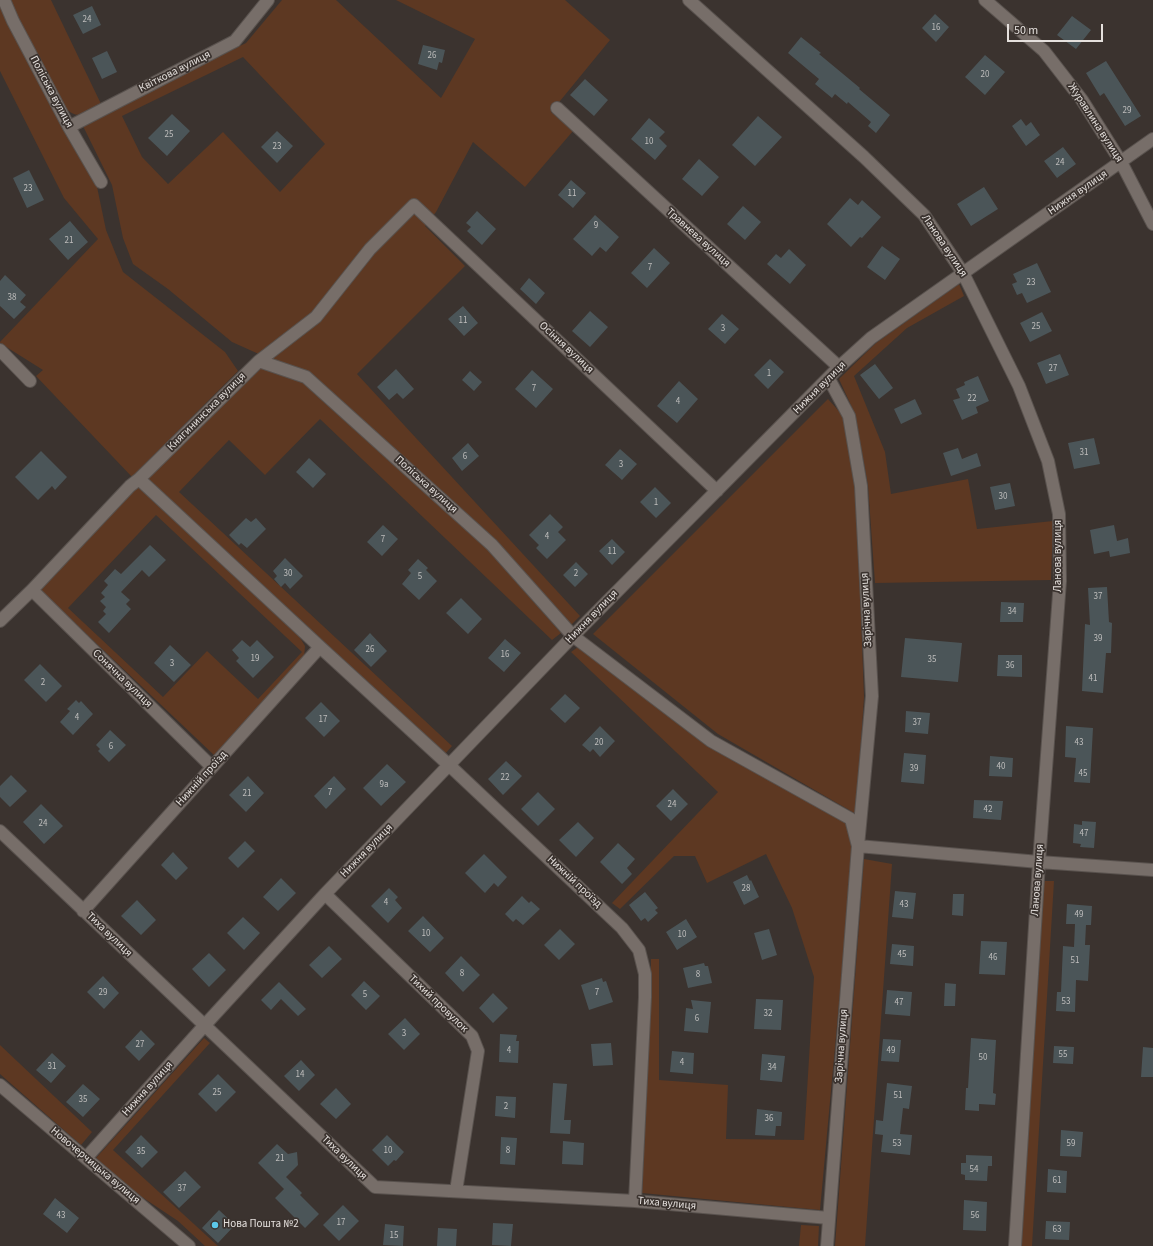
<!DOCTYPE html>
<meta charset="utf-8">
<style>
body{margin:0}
#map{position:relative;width:1153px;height:1246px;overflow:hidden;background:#3b332f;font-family:"Source Sans 3",sans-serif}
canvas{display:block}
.scale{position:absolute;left:1007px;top:24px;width:96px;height:18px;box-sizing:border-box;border:2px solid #e5e0dd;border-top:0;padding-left:5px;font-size:12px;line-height:14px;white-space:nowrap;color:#e5e0dd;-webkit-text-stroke:3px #3b332f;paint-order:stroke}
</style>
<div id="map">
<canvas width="1153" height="1246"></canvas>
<div class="scale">50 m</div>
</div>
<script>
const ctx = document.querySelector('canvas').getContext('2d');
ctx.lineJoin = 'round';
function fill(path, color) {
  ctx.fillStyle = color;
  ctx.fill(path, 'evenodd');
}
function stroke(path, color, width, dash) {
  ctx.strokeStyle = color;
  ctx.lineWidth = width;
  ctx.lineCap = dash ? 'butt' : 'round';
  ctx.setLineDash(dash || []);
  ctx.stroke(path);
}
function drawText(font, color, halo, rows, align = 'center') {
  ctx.font = font + ' "Source Sans 3",sans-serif';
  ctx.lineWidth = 3.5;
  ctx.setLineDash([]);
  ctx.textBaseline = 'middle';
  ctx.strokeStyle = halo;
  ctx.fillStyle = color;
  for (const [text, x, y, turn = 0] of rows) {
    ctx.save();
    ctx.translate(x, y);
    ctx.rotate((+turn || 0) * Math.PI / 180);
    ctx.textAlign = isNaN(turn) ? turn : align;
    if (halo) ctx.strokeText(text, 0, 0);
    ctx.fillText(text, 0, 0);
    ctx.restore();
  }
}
fill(new Path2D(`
 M9 0H51L102 106C85 115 77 121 62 105Z
 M282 0H336L441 98 475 39 396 0H565L610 40 551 112 573 131 525 187 473 142 436 212 425 226 465 266 357 374 580 616 571 625 496 541 309 372 261 355 232 342 168 289 133 264 123 238 112 185 82 124 246 43ZM243 57 325 144 280 192 223 132 168 184 142 157 122 116Z
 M0 4 96 182 106 230 123 272 225 352 238 371 132 477 36 376 43 370 0 343V342L98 239 64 198 0 71Z
 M959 284 964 296 907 328 854 376 885 452 891 494 968 479 977 529 1053 521 1051 580 875 583 868 485 855 414 839 379 876 343Z
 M260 366 304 381 488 550 561 633 552 640 320 419 265 475 229 440 179 492 452 746 445 754 146 480Z
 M828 399 845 418 856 486 864 697 856 814 718 734 593 634Z
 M139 486 297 633 305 646 304 658 215 756 40 590 132 490ZM156 515 302 652 258 699 207 651 163 697 68 608Z
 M578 647 707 746 846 823 853 851 820 1210 642 1193 651 997V959H659V1080L728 1085 726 1139 804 1140 814 977 792 908 766 854 707 883 695 856H674L620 909 612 903 718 792 571 652Z
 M864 859 892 864 865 1246H835Z
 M1044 881H1054L1032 1246H1021Z
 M204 1038 210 1043 113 1150 218 1246H205L178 1221 133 1191 96 1158Z
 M0 1045 92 1132 81 1145 0 1074Z
 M801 1225 819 1226 818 1246H799Z`), '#5d3822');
fill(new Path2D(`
 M92 6 101 25 83 34 73 15Z
 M935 14 949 27 936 42 922 28Z
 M1072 16 1091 30 1076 49 1057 35Z
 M801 37 821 53 819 54 860 88 859 89 890 115 876 133 868 126 871 122 848 102 847 104 835 94 832 98 815 84 819 79 788 53Z
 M423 45 445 50 442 63 439 62 437 70 418 64Z
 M107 51 117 72 102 79 92 58Z
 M985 55 1005 72 985 95 965 77Z
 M1106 61 1141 116 1125 126 1104 93 1100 96 1086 73Z
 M585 79 608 100 594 116 570 95Z
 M172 114 190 131 167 156 148 138Z
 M758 116 782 137 755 166 732 145Z
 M649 118 665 132 659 138 667 146 655 160 631 139Z
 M1021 119 1026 126 1031 122 1040 135 1026 146 1012 126Z
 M277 131 293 146 277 163 261 147Z
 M1063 147 1076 164 1057 178 1044 161Z
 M699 159 719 177 702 196 682 179Z
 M29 170 44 200 27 208 13 178Z
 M571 180 586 193 573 208 558 195Z
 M984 187 998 209 971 226 957 204Z
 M850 198 858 205 862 200 881 217 862 238 860 237 851 247 827 224Z
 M743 206 761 222 745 240 727 224Z
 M477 211 496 229 482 245 467 231 471 227 466 223Z
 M595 215 619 237 606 252 600 247 592 256 573 239Z
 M70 221 88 242 68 260 49 239Z
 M882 246 900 259 885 280 867 267Z
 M654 248 670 263 647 288 631 273Z
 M789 249 806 265 790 284 767 264 776 254 781 258Z
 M1037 263 1051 292 1027 303 1022 293 1017 295 1012 284 1017 282 1013 274Z
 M5 275 26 295 20 302 26 307 14 319 0 306V281Z
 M529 278 545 293 536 304 520 289Z
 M463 306 478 323 464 336 448 319Z
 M590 311 608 327 590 347 572 331Z
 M1042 312 1052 331 1030 342 1020 323Z
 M722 314 739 329 725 344 708 329Z
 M1060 354 1069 375 1046 384 1037 363Z
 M770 359 784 372 768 389 754 375Z
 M875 364 893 388 879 399 860 375Z
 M396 369 414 389 403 399 397 393 389 400 377 387Z
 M532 370 553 389 536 408 515 389Z
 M470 371 482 382 474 391 462 380Z
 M978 376 989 401 976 407 978 413 962 420 953 400 960 398 956 389 965 385 964 382Z
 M679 381 698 399 677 423 657 406Z
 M915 399 922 414 901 424 894 409Z
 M1094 438 1100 464 1074 469 1068 443Z
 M468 443 479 456 462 471 452 458Z
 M958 448 962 459 977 453 981 466 951 476 943 453Z
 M620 449 637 464 622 480 605 465Z
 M41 451 67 477 55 490 52 486 38 500 15 477Z
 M309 458 326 474 313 488 296 472Z
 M1010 483 1015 506 995 510 990 487Z
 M655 487 671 503 656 518 640 502Z
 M550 514 563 527 558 532 566 540 547 559 536 548 539 545 529 535Z
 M246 518 251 522 256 518 266 529 247 548 241 543 239 545 229 535Z
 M383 525 398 539 382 556 367 542Z
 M1114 525 1117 541 1128 538 1130 553 1110 557 1109 551 1094 554 1090 530Z
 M612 539 625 552 612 565 599 551Z
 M150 545 166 560 149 577 142 570 121 592 130 600 126 604 131 609 109 633 98 622 106 614 103 611 106 607 100 601 105 597 101 593 108 585 104 581 115 569 121 574Z
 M285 558 303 576 290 589 285 583 281 587 274 579 277 576 273 571Z
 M418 559 428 568 426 570 437 581 419 600 402 584 411 573 408 570Z
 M576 562 588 574 575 587 563 575Z
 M1107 587 1109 622 1112 623 1111 653H1106L1103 693 1082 691 1085 624 1090 625 1088 588Z
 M461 598 482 619 468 634 446 613Z
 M1001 602 1024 603 1023 622H1000Z
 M370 633 387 651 371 667 354 650Z
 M905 638 962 643 958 682 901 677Z
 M505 639 521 653 504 672 488 658Z
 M242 640 250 647 257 640 274 657 253 678 236 661 239 658 232 650Z
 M170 645 191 665 174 682 154 663Z
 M998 655H1022V677L997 676Z
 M40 664 62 686 46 702 24 680Z
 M565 694 580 708 565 723 550 709Z
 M76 700 79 703 81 701 93 714 73 735 60 722 70 711 67 709Z
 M321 702 340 721 324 737 305 718Z
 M906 711 930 713 928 734 905 732Z
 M600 726 615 741 600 757 593 749 590 752 582 745Z
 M1066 726 1093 728 1090 783 1074 782 1076 758 1065 757Z
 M110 730 126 745 109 762 98 751 100 749 96 745Z
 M904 753 926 755 924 784 901 782Z
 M990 756 1013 758 1012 777 989 776Z
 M506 761 522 776 503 795 488 779Z
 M387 764 406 782 381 806 363 788Z
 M11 775 27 791 10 807 0 797V786Z
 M248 776 264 793 246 812 229 795Z
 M334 776 346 789 326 809 314 796Z
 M673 789 688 804 671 821 656 806Z
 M538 792 555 809 538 826 521 809Z
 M974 800 1003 801 1001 820 973 818Z
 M41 804 63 826 44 844 23 822Z
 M1082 821 1096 822 1094 848 1080 847 1081 844 1073 843 1074 824 1082 825Z
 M578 822 594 838 576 857 559 840Z
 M245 841 255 851 238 868 228 858Z
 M618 843 635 859 627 868 632 874 622 884 600 862Z
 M173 852 188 868 176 880 161 865Z
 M484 854 507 877 498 887 494 883 485 893 465 873Z
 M747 875 750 881 751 880 759 897 744 905 733 882Z
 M281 878 296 893 278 911 263 897Z
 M389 888 398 897 395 900 402 908 388 923 371 906Z
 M895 891 916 893 913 919 892 917Z
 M645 892 658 908 655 910 658 913 648 922 645 918 641 921 629 905Z
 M953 894H964L963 916 952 915Z
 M522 896 529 903 531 901 540 909 523 925 516 919 513 922 505 914Z
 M137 900 156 920 141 935 121 916Z
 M1067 904 1092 906 1091 925H1086L1085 945H1090L1088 981 1076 980 1075 1012 1056 1011 1057 992H1061L1063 946 1074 947 1075 924H1066Z
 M423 916 444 938 430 952 408 931Z
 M243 917 260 933 244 950 227 933Z
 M686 919 697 937 677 950 666 932Z
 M560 929 575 944 559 960 544 945Z
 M769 929 777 955 762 960 754 933Z
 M981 941 1007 942 1005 975 979 974Z
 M892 944 914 946 913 966 890 964Z
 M329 946 342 959 322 978 309 965Z
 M209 953 226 970 209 987 192 969Z
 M461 956 480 975 463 992 445 973Z
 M704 963 705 966H708L712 983 688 988 683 968Z
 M103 976 119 993 104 1009 87 992Z
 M602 978 603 982 606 981 613 1002 589 1010 581 985Z
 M364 981 380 996 366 1010 351 995Z
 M279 982 306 1009 298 1016 281 999 271 1010 261 1000Z
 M945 983 956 984 955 1006H944Z
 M887 990 912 992 910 1016 885 1014Z
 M493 993 508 1008 493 1023 479 1008Z
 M756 999 783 1000 781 1030 754 1029Z
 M691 1000 711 1002 708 1033 684 1031 686 1008 693 1009Z
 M405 1018 420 1034 404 1050 388 1034Z
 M141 1030 155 1044 139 1061 125 1047Z
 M500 1034 517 1035 516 1041H519L518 1063 499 1062Z
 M971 1038 996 1040 993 1093 996 1094 995 1105 979 1104V1111L965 1110 966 1088H968Z
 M883 1039 901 1040 899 1062 881 1061Z
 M611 1043 613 1065 593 1066 591 1044Z
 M1054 1046 1074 1047 1073 1064 1053 1063Z
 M1143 1047 1153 1048V1077H1141Z
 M672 1051 694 1053 693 1074 670 1072Z
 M52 1053 66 1066 51 1083 36 1070Z
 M762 1054 785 1056 782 1082 760 1080Z
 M301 1060 315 1075 299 1091 284 1076Z
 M218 1074 236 1092 216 1112 198 1094Z
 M553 1083 567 1084 564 1120H571L570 1134 550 1133Z
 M887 1083 912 1086 909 1109 903 1108 900 1134 912 1135 910 1155 881 1152 883 1135 875 1134 876 1120 883 1121Z
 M83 1084 100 1099 83 1117 66 1102Z
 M336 1088 351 1104 336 1119 320 1104Z
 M496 1096 516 1097 515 1118 495 1116Z
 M757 1109 782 1112 781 1126H776L775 1136 755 1135Z
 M1061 1130 1083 1132 1081 1157 1060 1156Z
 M141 1135 158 1152 142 1168 125 1152Z
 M387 1135 404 1152 396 1161 394 1160 388 1166 372 1150Z
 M501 1137 517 1138 515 1165 500 1164Z
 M563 1141 584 1143 583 1165 562 1164Z
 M277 1144 288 1154 297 1152 298 1165 286 1177 302 1193 300 1195 319 1214 305 1228 275 1198 284 1189 258 1163Z
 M966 1155 992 1156V1166H988L987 1181 965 1180V1175L961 1174V1163H966Z
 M1048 1169 1067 1171 1066 1193 1047 1192Z
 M185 1171 201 1187 179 1208 163 1192Z
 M55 1198 79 1218 67 1233 43 1214Z
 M964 1200 987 1202 986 1231 963 1230Z
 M343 1205 359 1221 339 1241 323 1225Z
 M219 1210 235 1225 218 1243 202 1228Z
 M1046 1221 1070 1222 1069 1240 1045 1239Z
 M493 1223 513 1224 511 1246 492 1245Z
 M385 1224 404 1226 403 1246 383 1245Z
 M438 1228 457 1229 456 1246H437Z`), '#4b5558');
const minor = new Path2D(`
 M4 0 13 21 69 127 101 182
 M689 0 864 157 924 215 963 273 1019 386 1048 461 1059 514 1060 581 1039 862 1015 1246
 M985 0 1044 51 1082 100 1121 162 1153 224
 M557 108 839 367
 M69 127 235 41 268 0
 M0 350 30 381
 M259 361 306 377 492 545 573 636 711 741 851 819 858 846 1039 862 1153 870
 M139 479 320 647 450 766 622 928 639 950 645 974V997L635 1201
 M32 590 212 767
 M0 621 32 590 130 486 139 479 259 361 316 317 370 249 414 205 717 491
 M0 831 375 1187 635 1201 829 1218
 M325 894 472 1036 478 1051 456 1191
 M83 911 320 647
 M0 1085 189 1246
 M86 1158 204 1026 325 894 573 636 839 367 871 338 1153 139
 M827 1246 858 846 872 696 861 486 849 416 829 379`);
stroke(minor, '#59524e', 14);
stroke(minor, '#776e69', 12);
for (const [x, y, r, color] of [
 [215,1225,4,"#5cc7e8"]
]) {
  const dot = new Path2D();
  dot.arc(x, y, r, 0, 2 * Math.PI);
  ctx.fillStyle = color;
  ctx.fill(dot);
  stroke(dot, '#3b332f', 1.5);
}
drawText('9px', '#bebdbc', null, [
 ["24",87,20],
 ["16",936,28],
 ["26",432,56],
 ["20",985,75],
 ["29",1127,111],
 ["25",169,135],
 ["10",649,142],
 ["23",277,147],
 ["24",1060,163],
 ["23",28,189],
 ["11",572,194],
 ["9",596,226],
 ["21",69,241],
 ["7",650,268],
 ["23",1031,283],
 ["38",12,298],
 ["11",463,321],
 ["25",1036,327],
 ["3",723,329],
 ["27",1053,369],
 ["1",769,374],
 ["7",534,389],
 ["22",972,399],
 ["4",678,402],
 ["31",1084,453],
 ["6",465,457],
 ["3",621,465],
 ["30",1003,497],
 ["1",656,503],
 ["4",547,537],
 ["7",383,540],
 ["11",612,552],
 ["30",288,574],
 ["2",576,574],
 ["5",420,577],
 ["37",1098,597],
 ["34",1012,612],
 ["39",1098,639],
 ["26",370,650],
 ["16",505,655],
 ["19",255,659],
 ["35",932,660],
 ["3",172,664],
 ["36",1010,666],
 ["41",1093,679],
 ["2",43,683],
 ["4",77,718],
 ["17",323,720],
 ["37",917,723],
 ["20",599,743],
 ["43",1079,743],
 ["6",111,747],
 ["40",1001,767],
 ["39",914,769],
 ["45",1083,774],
 ["22",505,778],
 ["9а",384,785],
 ["7",330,793],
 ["21",247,794],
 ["24",672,805],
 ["42",988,810],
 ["24",43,824],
 ["47",1084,834],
 ["28",746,889],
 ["4",386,903],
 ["43",904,905],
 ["49",1079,915],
 ["10",426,934],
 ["10",682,935],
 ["45",902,955],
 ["46",993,958],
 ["51",1075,961],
 ["8",462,974],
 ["8",698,975],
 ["29",103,993],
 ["7",597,993],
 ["5",365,995],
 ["53",1066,1002],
 ["47",899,1003],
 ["32",768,1014],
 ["6",697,1019],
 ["3",404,1034],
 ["27",140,1045],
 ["4",509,1051],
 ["49",891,1051],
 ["55",1063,1055],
 ["50",983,1058],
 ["4",682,1063],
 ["31",52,1067],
 ["34",772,1068],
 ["14",300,1075],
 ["25",217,1093],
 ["51",898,1096],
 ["35",83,1100],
 ["2",506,1107],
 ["36",769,1119],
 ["53",897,1144],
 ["59",1071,1144],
 ["10",388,1151],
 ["8",508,1151],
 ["35",141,1152],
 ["21",280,1159],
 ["54",974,1170],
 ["61",1057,1181],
 ["37",182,1189],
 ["43",61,1216],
 ["56",975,1216],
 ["17",341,1223],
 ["63",1057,1230],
 ["15",394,1236]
]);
drawText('11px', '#e5e0dd', '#3b332f', [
 ["Квіткова вулиця",175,72,-27],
 ["Поліська вулиця",51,92,62],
 ["Журавлина вулиця",1095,123,57],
 ["Нижня вулиця",1078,193,-35],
 ["Травнева вулиця",698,238,42],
 ["Ланова вулиця",944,246,56],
 ["Осіння вулиця",566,348,43],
 ["Нижня вулиця",820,388,-45],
 ["Княгининська вулиця",207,412,-45],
 ["Поліська вулиця",426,485,42],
 ["Ланова вулиця",1059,556,-90],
 ["Зарічна вулиця",867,610,-93],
 ["Нижня вулиця",592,617,-46],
 ["Сонячна вулиця",122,679,44],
 ["Нижній проїзд",202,779,-48],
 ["Нижня вулиця",367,851,-46],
 ["Ланова вулиця",1038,880,-86],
 ["Нижній проїзд",574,882,43],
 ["Тиха вулиця",109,935,44],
 ["Тихий провулок",438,1004,44],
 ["Зарічна вулиця",842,1046,-86],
 ["Нижня вулиця",148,1089,-48],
 ["Тиха вулиця",344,1158,44],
 ["Новочерчицька вулиця",95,1166,40],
 ["Тиха вулиця",667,1204,5]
]);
drawText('11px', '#e5e0dd', '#3b332f', [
 ["Нова Пошта №2",223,1225]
], 'left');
</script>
